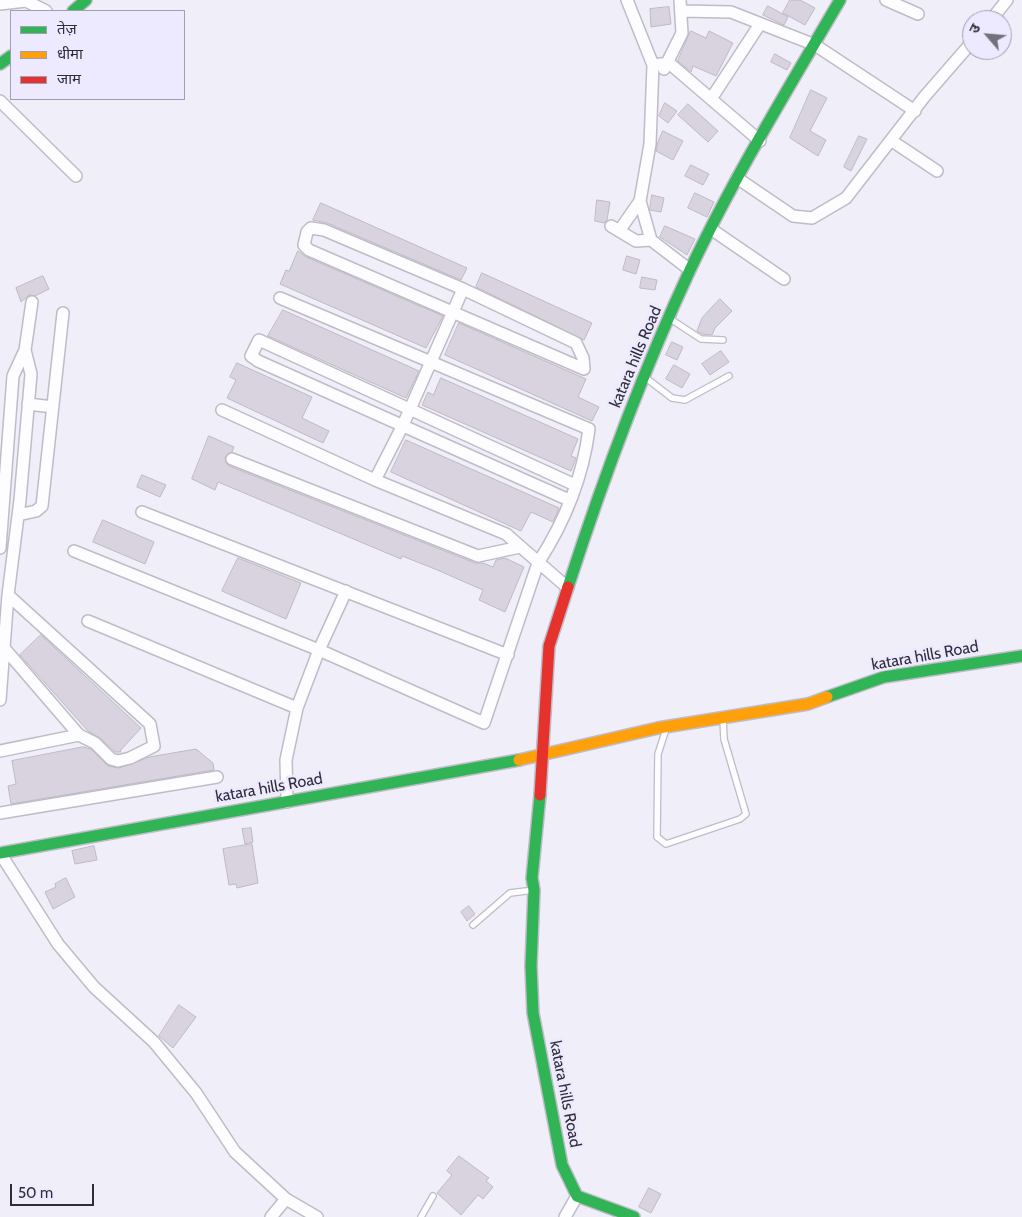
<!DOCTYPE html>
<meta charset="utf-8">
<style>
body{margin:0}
#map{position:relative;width:1022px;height:1217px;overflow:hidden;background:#f0eef9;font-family:Cabin,"Noto Sans Devanagari",sans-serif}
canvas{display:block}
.legend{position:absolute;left:10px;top:10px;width:175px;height:90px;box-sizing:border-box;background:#ede9fe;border:1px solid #a19eb0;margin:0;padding:6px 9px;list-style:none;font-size:15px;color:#302d3a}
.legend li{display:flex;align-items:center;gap:10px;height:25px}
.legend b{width:25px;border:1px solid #a19eb0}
.north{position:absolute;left:962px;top:10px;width:50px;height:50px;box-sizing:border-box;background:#ede9fe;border:1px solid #a19eb0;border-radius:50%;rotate:297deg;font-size:14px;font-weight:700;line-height:20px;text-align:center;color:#302d3a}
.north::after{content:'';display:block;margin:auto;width:18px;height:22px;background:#73717d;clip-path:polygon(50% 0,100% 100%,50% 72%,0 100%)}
.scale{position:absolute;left:10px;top:1184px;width:84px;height:22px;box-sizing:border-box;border:2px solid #302d3a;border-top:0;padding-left:6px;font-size:15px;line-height:18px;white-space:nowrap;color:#302d3a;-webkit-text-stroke:4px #ede9fe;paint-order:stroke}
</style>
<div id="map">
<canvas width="1022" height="1217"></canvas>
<ul class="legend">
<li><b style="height:6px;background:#30b455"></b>तेज़</li>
<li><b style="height:6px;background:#ff9f0a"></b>धीमा</li>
<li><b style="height:6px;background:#e5322d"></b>जाम</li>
</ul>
<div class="north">उ</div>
<div class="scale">50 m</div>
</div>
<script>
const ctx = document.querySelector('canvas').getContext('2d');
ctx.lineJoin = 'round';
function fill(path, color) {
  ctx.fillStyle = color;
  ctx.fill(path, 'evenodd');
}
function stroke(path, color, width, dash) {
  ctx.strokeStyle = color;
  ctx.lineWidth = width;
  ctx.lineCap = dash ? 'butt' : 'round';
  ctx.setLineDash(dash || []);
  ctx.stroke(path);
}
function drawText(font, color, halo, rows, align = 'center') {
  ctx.font = font + ' Cabin,sans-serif';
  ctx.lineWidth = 5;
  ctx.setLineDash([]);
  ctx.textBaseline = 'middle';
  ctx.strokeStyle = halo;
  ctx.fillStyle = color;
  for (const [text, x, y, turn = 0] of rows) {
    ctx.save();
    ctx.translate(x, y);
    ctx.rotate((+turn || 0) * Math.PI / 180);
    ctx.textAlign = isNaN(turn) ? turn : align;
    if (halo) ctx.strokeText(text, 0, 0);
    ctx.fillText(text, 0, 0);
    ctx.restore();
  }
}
const building = new Path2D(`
 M790 0H800L815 8 805 25 783 13Z
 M768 6 788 17 784 25 763 15Z
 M669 7 671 24 651 27 650 9Z
 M691 31 706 38 709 31 733 43 716 76 693 66 691 72 678 61Z
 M775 54 791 63 787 70 771 62Z
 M811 90 827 98 810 131 826 140 818 156 790 138Z
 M665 103 677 111 668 123 659 116Z
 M688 104 718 131 708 142 678 115Z
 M663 131 683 141 673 160 656 151 658 142Z
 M859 136 867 139 851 171 844 167Z
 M691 165 709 174 703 185 685 176Z
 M695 193 714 202 707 217 688 208Z
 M652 195 664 198 661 212 650 210Z
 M597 200 610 202 607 220 604 223 595 221Z
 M321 203 467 268 461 280 327 223 313 220Z
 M665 226 695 239 687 255 660 237Z
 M298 251 306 257 443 316 426 348 280 284 286 270 289 271Z
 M627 256 640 260 636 274 623 270Z
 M482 273 592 323 584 340 476 287Z
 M43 276 49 289 35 296 29 295 21 302 16 288Z
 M642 277 657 280 655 290 640 288Z
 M720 299 732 311 715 328 712 335 702 334 697 331 702 318Z
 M283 310 419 371 406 398 268 336Z
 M459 323 586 379 578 397 599 407 592 421 445 355Z
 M672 342 683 347 677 360 666 355Z
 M721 351 729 362 710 375 702 364Z
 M237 363 312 397 302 418 329 431 323 443 227 398 236 380 230 377Z
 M674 365 690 374 682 388 666 379Z
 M441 378 578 439 571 456 576 458 571 471 422 405 428 392 433 395Z
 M209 436 234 447 232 452 225 457 226 463 229 466 475 563H483L493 567 496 560 505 558 524 567 505 612 479 600 483 590 435 569 402 556 401 559 218 482 215 490 192 479Z
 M406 440 559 508 553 522 531 512 521 531 391 472Z
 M142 475 166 485 160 497 137 487Z
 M103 520 154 542 145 564 93 542Z
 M238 558 301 583 286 619 222 591Z
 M41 635 141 728 120 751 121 752H115L100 738 88 731 20 655Z
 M83 747 91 749 108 766 119 768 149 757 196 749 213 763 214 770 11 804 8 786 16 784 12 761Z
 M251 828 253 842 245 844 242 829Z
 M252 844 258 883 237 888 236 884 229 885 223 849Z
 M94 846 97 860 75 864 72 851Z
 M66 878 75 897 53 909 45 892 56 887 55 884Z
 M469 906 475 914 467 921 461 912Z
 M179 1005 196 1017 173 1048 159 1036Z
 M459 1156 489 1178 486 1181 493 1187 483 1199 478 1195 461 1215 437 1193 452 1175 447 1171Z
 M649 1188 661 1194 651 1213 639 1207Z`);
fill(building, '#d8d3de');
stroke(building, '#bebac4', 1);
const lane = new Path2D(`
 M669 318 701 339 723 340
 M646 378 672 398 685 400 729 376
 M666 729 658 754 657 837 666 844 740 819 746 814 724 739 723 719
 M473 925 510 893 534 890
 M421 1217 433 1196`);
const street = new Path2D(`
 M627 0 653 65 650 144 640 201 651 240 690 270
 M886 0 918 14
 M0 4 26 1 46 11
 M681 11 731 12 815 45 915 111
 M991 20 1007 0
 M653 65 669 63 760 141
 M664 69 682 33 680 0
 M711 99 760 24
 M0 101 76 176
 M892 141 937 171
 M737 178 793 216 812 218 846 198 925 96 972 42
 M611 226 636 241 651 240
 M311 228 324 230 463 289 576 343 583 358 584 369 309 250 304 245 307 232Z
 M711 229 784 279
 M619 231 640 201
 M28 404 53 407
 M222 410 375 480 506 534 568 588
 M232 459 478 556 520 547
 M375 480 403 425 463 289
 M569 500 258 361 251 356 259 340 575 485
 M142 512 508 655
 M18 515 36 511 42 506 63 313
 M0 548 13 376 25 350 32 302
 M74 551 319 650 484 723 538 563C564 523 583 476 589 429L280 298
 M8 595 150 724 154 746 130 758 118 761 111 759 95 743 79 735
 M88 621 297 708 319 650 346 591
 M0 700 8 595 20 500 31 374 25 350
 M0 751 79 735 5 649 2 648
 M287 802 286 760 297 708
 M0 813 217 777
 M0 853 58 944 94 987 154 1042 196 1093 235 1152 286 1199 317 1217
 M271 1217 286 1199
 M565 1217 577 1196`);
const fast = new Path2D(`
 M73 11 86 0
 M0 64 11 56
 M568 587C603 479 642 373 690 270 734 177 788 89 840 0
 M827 697 884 677 1022 656
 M540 795 532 878 534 890 531 966 533 1013 562 1165 577 1196 634 1217
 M0 853 519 760`);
const slow = new Path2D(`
 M519 760 658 728 808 704 827 697`);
const jam = new Path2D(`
 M540 795 549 646 568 587`);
stroke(lane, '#bebcc8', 8);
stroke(street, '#bebcc8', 14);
stroke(fast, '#bebcc8', 14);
stroke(slow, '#bebcc8', 14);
stroke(jam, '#bebcc8', 14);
stroke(lane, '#fdfcfe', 5.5);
stroke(street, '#fdfcfe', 11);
stroke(fast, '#30b455', 11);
stroke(slow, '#ff9f0a', 11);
stroke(jam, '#e5322d', 11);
drawText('16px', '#302d3a', '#ede9fe', [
 ["katara hills Road",636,357,-67],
 ["katara hills Road",925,656,-10],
 ["katara hills Road",269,788,-10],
 ["katara hills Road",565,1094,79]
]);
</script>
